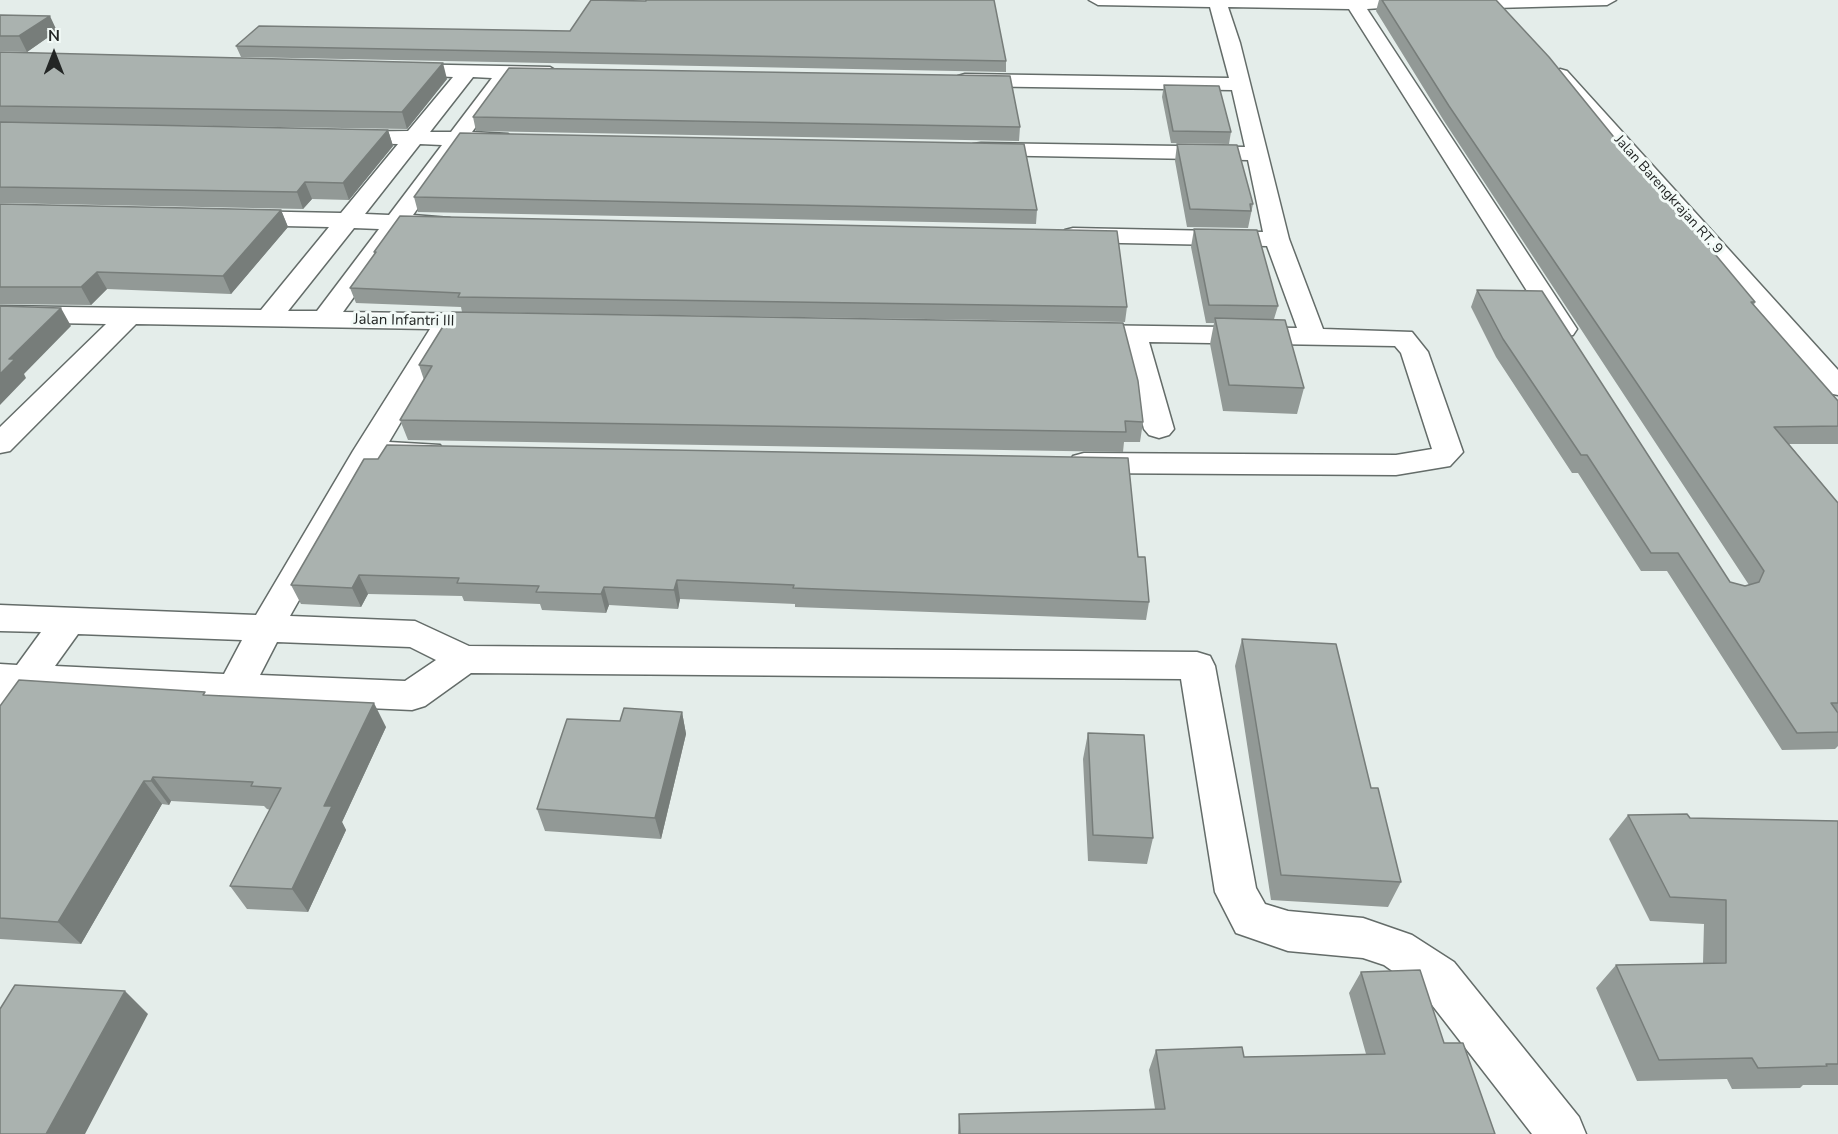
<!DOCTYPE html>
<style>
body{margin:0}
#map{position:relative;width:1838px;height:1134px;overflow:hidden;background:#e4edea;font-family:"Nunito Sans",sans-serif}
canvas{display:block}
.north{position:absolute;left:24px;top:24px;width:60px;height:60px;-webkit-text-stroke:4px #f2faf7;paint-order:stroke;rotate:0deg;font-size:16px;font-weight:700;line-height:24px;text-align:center;color:#232625}
.north::after{content:'';display:block;margin:auto;width:21px;height:27px;background:#232625;clip-path:polygon(50% 0,100% 100%,50% 72%,0 100%)}
</style>
<div id="map">
<canvas width="1838" height="1134"></canvas>
<div class="north">N</div>
</div>
<script>
const ctx = document.querySelector('canvas').getContext('2d');
ctx.lineJoin = 'round';
function stroke(path, color, width, dash) {
  ctx.strokeStyle = color;
  ctx.lineWidth = width;
  ctx.lineCap = dash ? 'butt' : 'round';
  ctx.setLineDash(dash || []);
  ctx.stroke(path);
}
function fill(path, color) {
  ctx.fillStyle = color;
  ctx.fill(path, 'evenodd');
}
function drawText(font, color, halo, rows, align = 'center') {
  ctx.font = font + ' "Nunito Sans",sans-serif';
  ctx.lineWidth = 6;
  ctx.setLineDash([]);
  ctx.textBaseline = 'middle';
  ctx.strokeStyle = halo;
  ctx.fillStyle = color;
  for (const [text, x, y, turn = 0] of rows) {
    ctx.save();
    ctx.translate(x, y);
    ctx.rotate((+turn || 0) * Math.PI / 180);
    ctx.textAlign = isNaN(turn) ? turn : align;
    if (halo) ctx.strokeText(text, 0, 0);
    ctx.fillText(text, 0, 0);
    ctx.restore();
  }
}
const minor = new Path2D(`
 M1089 0H1381L1384 4 1381 8 1367 9 1577 329 1573 335 1564 337 1555 335 1551 329 1349 9 1228 7 1240 43 1289 239 1323 329 1412 332 1428 352 1463 452 1450 466 1396 475 1084 473 1073 470 1069 463 1073 456 1084 453 1396 455 1432 449 1401 353 1395 346 1149 342 1174 429 1169 435 1159 438 1149 435 1144 429 1122 342 1073 339 1069 333 1073 327 1082 325 1297 328 1267 246 1073 242 1065 240 1061 235 1065 230 1073 228 1263 232 1248 160 981 155 973 154 970 149 973 144 981 143 1245 147 1232 90 965 86 958 84 955 80 958 76 965 74 1229 78 1210 7 1098 5Z
 M1451 0H1616L1607 5 1457 9 1448 4Z
 M401 64 550 67 560 73 550 79 512 78 472 132 508 134 511 139 508 144 463 145 413 215 450 218 454 223 450 228 403 229 343 312 491 314 500 316 504 322 500 328 456 329 389 442 440 445 444 452 440 459 429 462 378 461 290 616 415 621 469 646 1197 652 1210 656 1215 666 1256 888 1265 904 1288 911 1363 918 1412 935 1454 962 1579 1117 1586 1134H1532L1422 992 1384 965 1363 958 1288 951 1236 933 1215 892 1181 679 471 673 425 706 412 710 35 693 13 724 0 729V664L17 665 41 632 0 631V605L256 615 353 451 430 329 136 324 10 451 0 453V427L106 324 0 322V306L261 310 329 227 239 225 231 223 227 218 231 213 239 211 341 213 398 144 345 143 337 142 334 137 337 132 408 131 453 77 394 74 391 70ZM473 77 492 78 451 132H430ZM420 144 442 145 389 215 365 214ZM354 228 379 229 317 311H288ZM78 634 242 640 224 674 55 666ZM277 642 410 647 436 660 405 681 260 675Z
 M1560 69 1567 71 1838 370V395L1828 393 1553 79 1550 75Z`);
stroke(minor, '#646c69', 3);
fill(minor, '#fff');
fill(new Path2D(`
 M1379 0H1496L1664 199 1755 302 1754 305 1838 401V444H1789L1838 503V746L1835 749 1782 750 1667 571H1641L1578 473H1572L1496 357 1471 307 1477 290 1730 582 1745 586 1749 585 1444 121 1376 11Z
 M646 1 1006 61V72L241 57 236 46 570 31Z
 M0 15 57 31 27 52 0 51Z
 M0 52 447 79 407 129 87 124 388 130 393 146 349 200 312 199 303 209 0 203Z
 M1164 85 1231 132 1229 144 1171 143 1162 97Z
 M473 117 1020 127 1019 141 476 131Z
 M1177 144 1253 204 1248 228 1187 227 1175 161Z
 M414 197 1037 210 1036 224 418 212Z
 M0 204 281 210 288 227 231 294 107 289 91 305 0 304Z
 M1194 229 1278 306 1274 319 1304 388 1297 414 1223 411 1210 344 1214 323H1206L1191 247Z
 M374 252 1127 307 1125 322 462 312 461 307 356 303 350 288 375 254Z
 M419 365 1138 381 1143 422 1140 442H1124L1123 452 408 440 400 420 424 380Z
 M364 459 1138 557 1149 602 1146 620 795 607V604L680 599 678 609 609 605 606 613 542 610 540 604 464 601 462 596 368 594 361 607 301 604 291 585Z
 M1242 639 1401 882 1388 907 1271 900 1235 666Z
 M207 695 386 727 342 822 346 830 308 912 247 909 230 886 270 810 267 809 264 806 171 801 169 805 162 804 81 944 0 939V706Z
 M682 712 686 734 661 839 545 831 537 809 620 721Z
 M1088 733 1153 838 1147 864 1088 861 1083 759Z
 M1628 815 1690 818 1838 821V1085H1803L1800 1088 1732 1089 1727 1079 1637 1081 1596 988 1616 965 1703 963 1704 924 1650 921 1609 839Z
 M1361 972 1444 1043 1495 1134H958L959 1114 1155 1109 1149 1070 1156 1050 1244 1057 1366 1054 1349 993Z`), '#929996');
fill(new Path2D(`
 M50 16 57 31 27 52 19 36Z
 M443 63 447 79 407 129 402 112Z
 M388 130 393 146 349 200 343 183Z
 M305 182 312 199 303 209 297 192Z
 M281 210 288 227 231 294 223 276Z
 M97 272 107 289 91 305 81 287Z
 M61 308 71 326 24 374 26 378 0 405V374L9 359Z
 M359 575 368 594 361 607 352 588Z
 M677 580 680 599 678 609 674 590Z
 M604 587 609 605 606 613 601 594Z
 M374 703 386 727 342 822 346 830 308 912 292 889 324 806Z
 M682 712 686 734 661 839 655 818Z
 M153 777 171 801 169 805 151 781Z
 M144 781 162 804 81 944 58 922Z
 M125 991 148 1014 85 1134H46Z`), '#777d7a');
const building = new Path2D(`
 M591 0 646 1V0H994L1006 61 236 46 259 26 570 31Z
 M1382 0H1496L1549 57 1664 199H1669L1755 302H1751L1838 401V426L1774 427 1838 503V703H1831L1838 713V732L1797 733 1678 553H1651L1587 455H1581L1503 339 1477 290 1542 291 1730 582 1745 586 1759 582 1764 571 1758 562 1449 106Z
 M0 15 50 16 19 36H0Z
 M0 52 443 63 402 112 0 106Z
 M509 68 1010 76 1020 127 473 117Z
 M1164 85 1219 86 1231 132 1173 131Z
 M0 122 388 130 343 183 305 182 297 192 0 187Z
 M460 133 1024 144 1037 210 414 197Z
 M1177 144 1237 145 1253 204H1250L1251 211 1190 209Z
 M0 204 281 210 223 276 97 272 81 287H0Z
 M400 216 1117 231 1127 307 458 297 460 293 350 288 376 252H374Z
 M1194 229 1257 230 1278 306 1209 305Z
 M0 306 61 308 9 359H15L0 374Z
 M452 312 1123 323 1138 381 1143 422 1125 421 1126 432 400 420 432 366 419 365Z
 M1215 318 1285 320 1304 388 1229 385Z
 M387 445 1128 458 1138 557H1145L1149 602 793 588 794 585 677 580 674 590 604 587 601 594 536 592 539 586 457 583 459 578 359 575 352 588 291 585 364 459H378Z
 M1242 639 1336 644 1371 788H1378L1401 882 1281 875Z
 M19 680 205 692 203 695 374 703 324 806H332L292 889 230 886 281 788 251 786 253 782 153 777 151 781H144L58 922 0 918V706Z
 M624 708 682 712 655 818 537 809 567 719 620 721Z
 M1088 733 1144 735 1153 838 1093 835Z
 M1687 814 1690 818 1838 821V1064H1826L1827 1066 1758 1068 1752 1058 1659 1060 1616 965 1726 963V900L1670 897 1628 815Z
 M1420 970 1444 1043H1463L1495 1134H960L959 1114 1165 1109 1156 1050 1242 1047 1244 1057 1385 1054 1361 972Z
 M15 985 125 991 46 1134H0V1009Z`);
fill(building, '#aab2af');
stroke(building, '#777d7a', 1.5);
drawText('14px', '#232625', '#f2faf7', [
 ["Jalan Barengkrajan RT. 9",1668,195,48]
]);
drawText('15px', '#232625', '#f2faf7', [
 ["Jalan Infantri III",404,321,1]
]);
</script>
